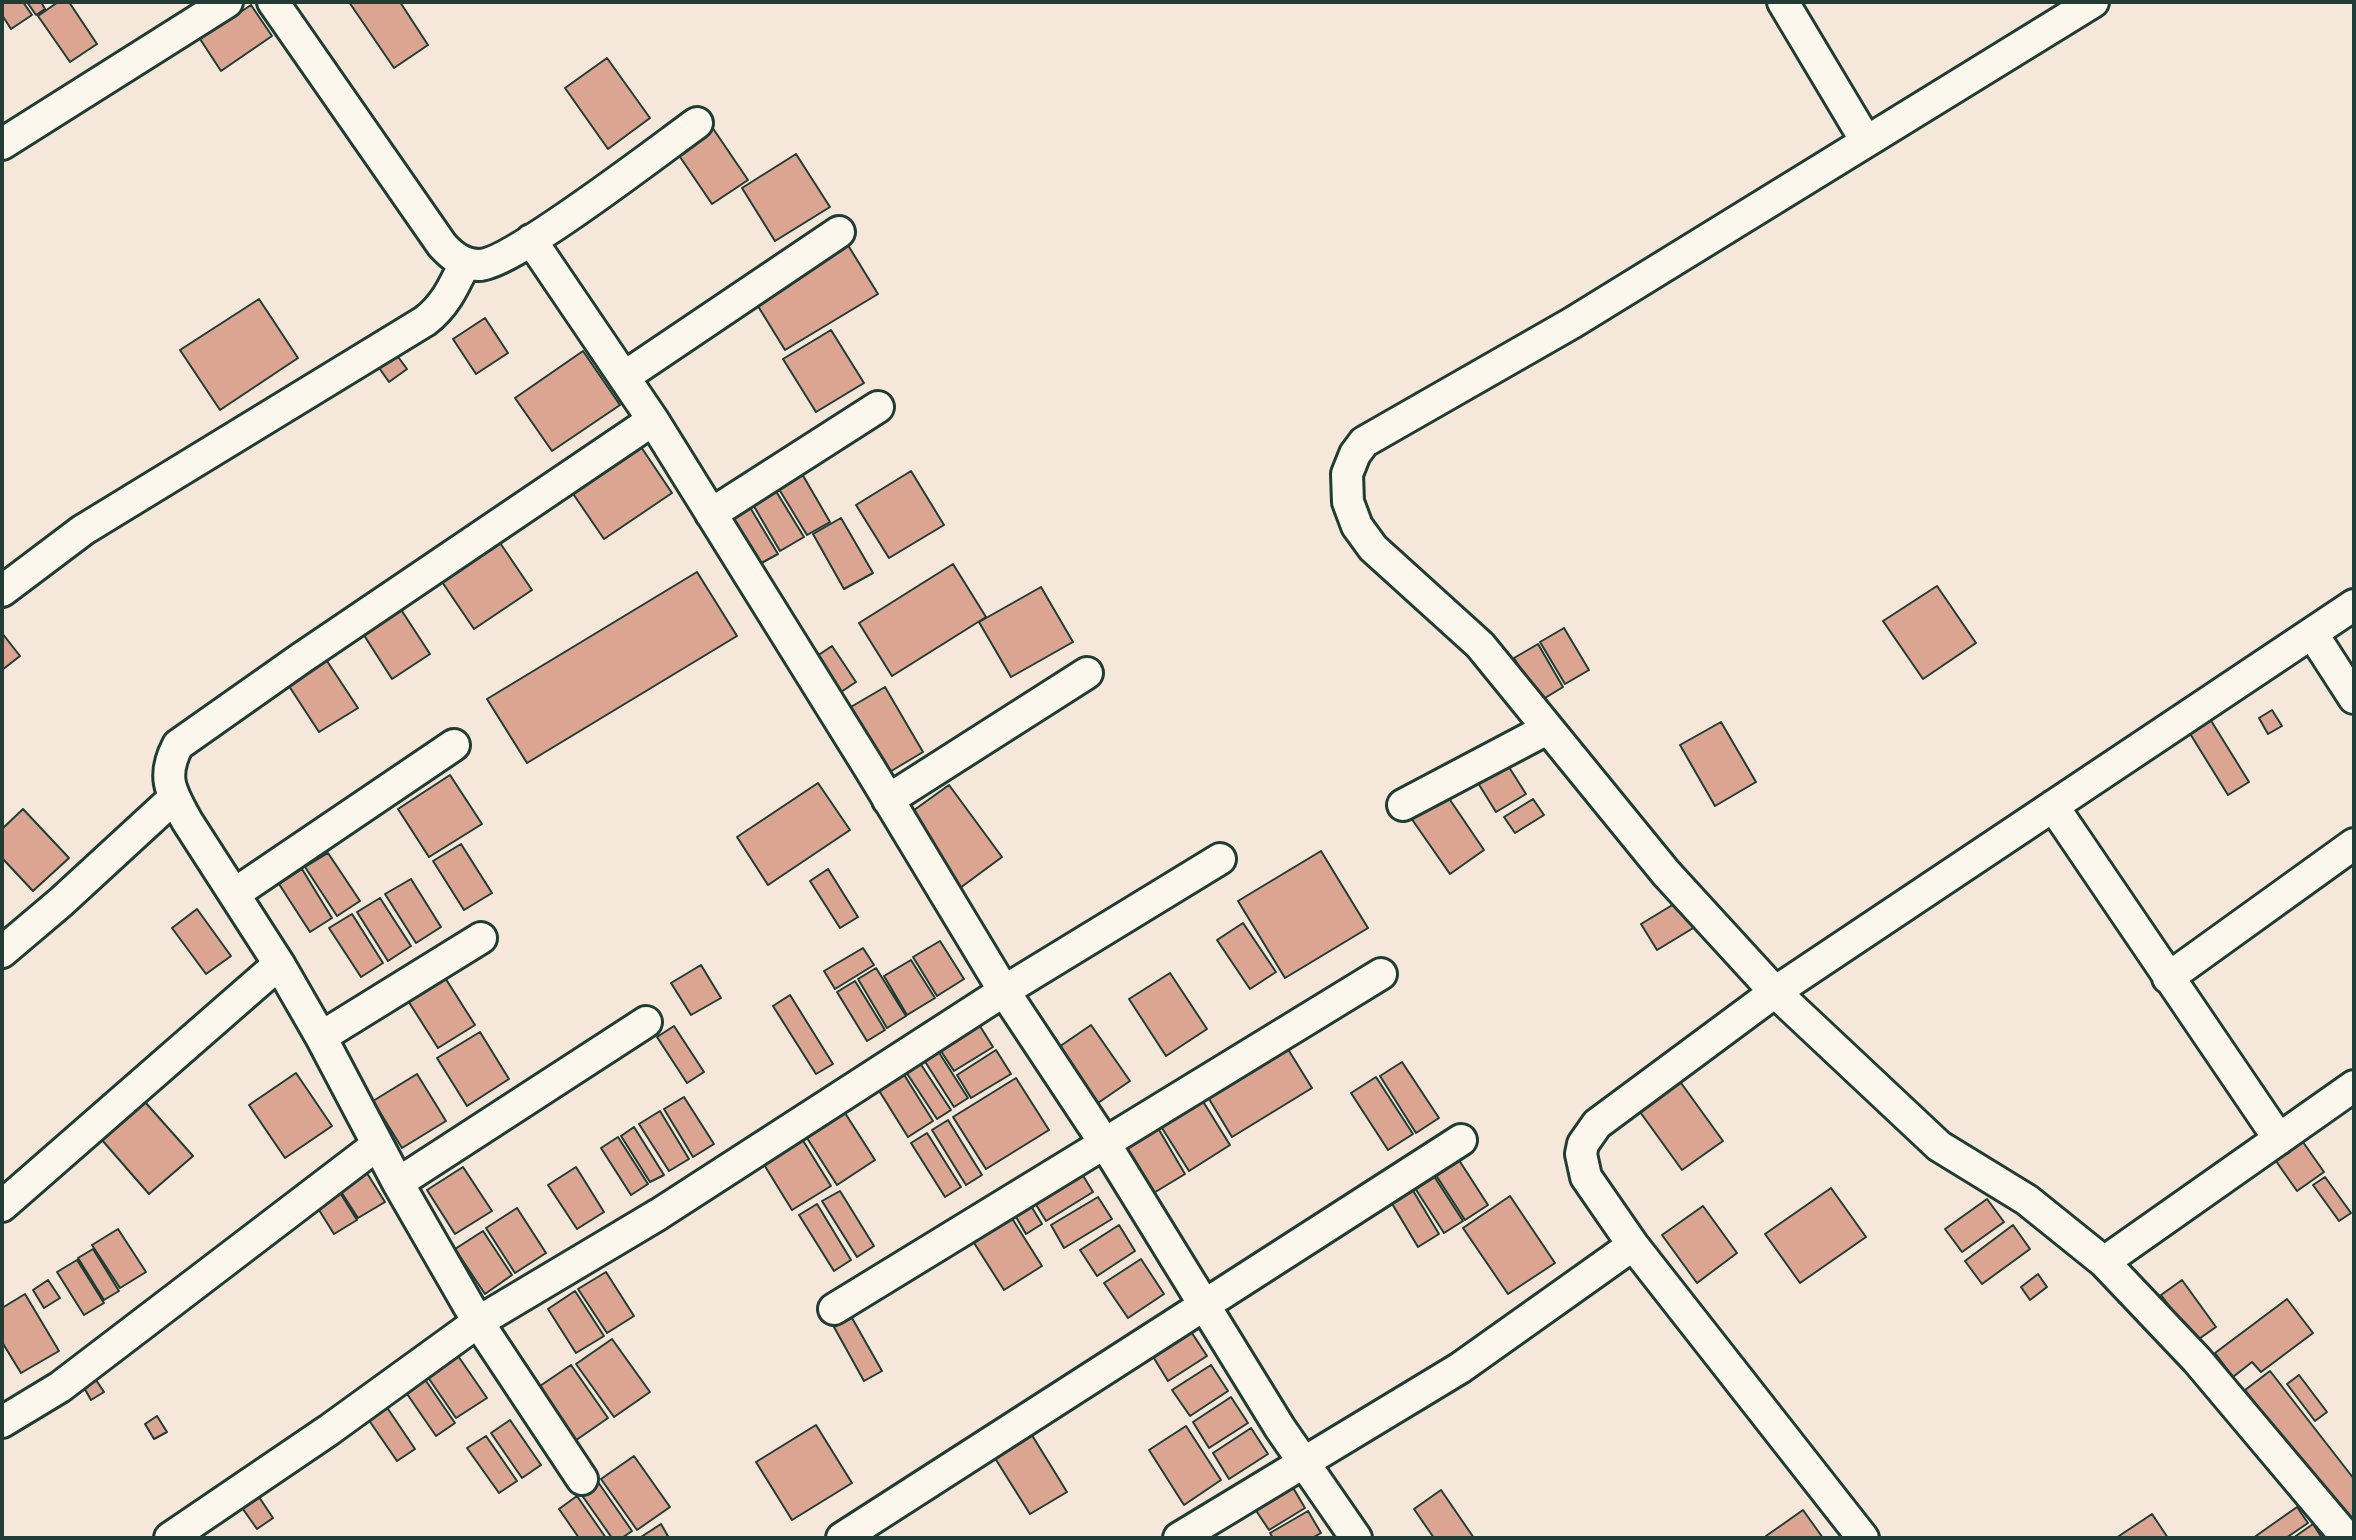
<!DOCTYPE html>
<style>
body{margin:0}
#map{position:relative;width:2356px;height:1540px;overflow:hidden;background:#f5e7da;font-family:Sriracha,sans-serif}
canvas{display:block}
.frame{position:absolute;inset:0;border:4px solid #1f3d34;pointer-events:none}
</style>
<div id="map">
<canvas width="2356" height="1540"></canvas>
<div class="frame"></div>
</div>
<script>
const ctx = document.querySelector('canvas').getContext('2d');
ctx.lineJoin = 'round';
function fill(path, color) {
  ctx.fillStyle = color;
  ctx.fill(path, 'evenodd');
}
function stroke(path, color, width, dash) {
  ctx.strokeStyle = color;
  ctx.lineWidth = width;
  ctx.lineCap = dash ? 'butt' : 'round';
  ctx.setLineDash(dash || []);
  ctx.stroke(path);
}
const building = new Path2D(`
 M2 2H23L32 15 11 29 2 15Z
 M27 2H41L45 9 36 15Z
 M58 2H69L97 44 70 62 38 16Z
 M349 2H400L428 45 394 68Z
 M251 5 272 36 221 71 200 39Z
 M607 58 650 118 608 149 565 88Z
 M712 127 748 180 712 204 676 151Z
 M796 154 830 207 775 241 742 188Z
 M846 242 878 294 785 350 753 298Z
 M259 299 298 358 220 410 180 350Z
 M485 318 508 353 476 374 453 339Z
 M831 330 864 383 816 412 783 359Z
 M393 350 407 369 389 382 375 362Z
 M583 351 620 405 552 451 515 398Z
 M635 438 672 493 604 539 567 485Z
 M798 467 830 522 807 535 774 481Z
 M911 471 944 525 889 558 856 505Z
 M771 483 804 537 780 551 748 496Z
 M745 499 778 554 754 567 722 513Z
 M841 518 873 573 844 589 813 534Z
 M496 537 532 590 474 629 438 576Z
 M953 564 986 617 892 676 859 623Z
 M697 572 737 636 527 763 487 699Z
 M1937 586 1976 643 1923 679 1883 621Z
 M1041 587 1073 642 1011 677 979 622Z
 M398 605 430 654 392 679 360 629Z
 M1564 628 1589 670 1565 684 1540 642Z
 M2 633 20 656 2 670Z
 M1538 644 1563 687 1540 701 1514 658Z
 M832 646 856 682 838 694 814 658Z
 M325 658 358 708 319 732 287 683Z
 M885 687 923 752 883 776 844 711Z
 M2272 710 2282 726 2268 734 2259 718Z
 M2210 719 2249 782 2228 795 2189 732Z
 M1721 722 1756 782 1715 806 1680 745Z
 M1507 764 1526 794 1496 812 1478 783Z
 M450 775 482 824 429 857 398 809Z
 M818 783 850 830 768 885 737 837Z
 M949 785 1002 857 956 891 903 818Z
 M1446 794 1484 850 1450 874 1411 818Z
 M1533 799 1544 815 1515 833 1504 817Z
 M23 809 69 858 33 891 2 858V829Z
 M461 844 492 893 464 910 433 861Z
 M1321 851 1368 928 1285 978 1238 901Z
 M328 853 360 901 337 916 305 867Z
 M302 869 332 918 310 932 279 884Z
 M828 869 858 917 840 928 810 881Z
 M411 879 441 927 416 943 385 894Z
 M380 898 411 946 388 961 357 912Z
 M1679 901 1695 927 1657 950 1641 924Z
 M197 909 231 956 206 974 172 928Z
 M352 914 383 963 361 977 329 928Z
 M1243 923 1276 972 1250 989 1217 940Z
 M940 941 964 979 937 996 913 957Z
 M863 948 874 965 835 989 824 971Z
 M911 960 935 998 907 1015 884 976Z
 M701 965 721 998 691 1015 671 983Z
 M876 968 906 1016 887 1028 858 979Z
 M442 973 475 1025 438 1048 405 996Z
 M1170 973 1207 1029 1166 1056 1129 999Z
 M855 981 885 1030 867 1041 837 992Z
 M790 995 833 1064 816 1074 773 1006Z
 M978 1023 993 1047 954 1071 939 1048Z
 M1091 1025 1130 1081 1095 1105 1056 1049Z
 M674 1026 704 1072 687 1083 657 1037Z
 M480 1032 509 1079 467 1106 437 1058Z
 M1286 1046 1312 1088 1232 1137 1206 1094Z
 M996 1050 1011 1074 971 1098 957 1075Z
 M938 1051 968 1098 954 1107 924 1060Z
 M1402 1062 1439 1118 1416 1133 1380 1076Z
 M920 1063 951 1110 937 1119 906 1072Z
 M296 1073 332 1126 285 1158 249 1105Z
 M903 1073 933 1121 908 1137 878 1089Z
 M417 1074 446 1121 402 1148 373 1101Z
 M1676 1076 1723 1141 1682 1170 1635 1105Z
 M1376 1077 1413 1134 1388 1150 1351 1093Z
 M1016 1078 1049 1130 986 1169 953 1117Z
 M1199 1095 1230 1145 1189 1171 1157 1120Z
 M684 1097 714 1144 693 1157 664 1109Z
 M145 1102 193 1156 149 1194 102 1140Z
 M660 1111 689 1159 669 1171 639 1124Z
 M845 1113 875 1160 837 1185 807 1138Z
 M948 1120 982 1175 966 1185 932 1130Z
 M1155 1123 1185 1174 1152 1194 1120 1143Z
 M634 1127 664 1175 650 1182 621 1136Z
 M927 1133 961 1187 945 1197 911 1143Z
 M2298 1135 2324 1172 2297 1191 2271 1154Z
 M618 1137 648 1184 631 1195 601 1148Z
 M802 1139 831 1186 792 1210 763 1163Z
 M1455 1154 1488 1205 1465 1220 1432 1169Z
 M463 1167 492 1211 455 1234 427 1190Z
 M576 1167 604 1212 577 1229 548 1185Z
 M1079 1169 1093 1192 1046 1221 1032 1198Z
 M365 1170 385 1202 358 1218 338 1187Z
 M1430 1170 1463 1221 1444 1233 1411 1182Z
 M2325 1177 2351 1213 2339 1221 2313 1185Z
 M1409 1184 1439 1234 1418 1247 1388 1197Z
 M337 1188 357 1220 334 1234 314 1202Z
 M1831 1188 1866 1237 1800 1283 1765 1234Z
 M840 1191 874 1246 857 1257 822 1201Z
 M1510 1196 1555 1263 1508 1294 1463 1228Z
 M1098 1197 1112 1219 1064 1248 1051 1225Z
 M1987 1199 2004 1222 1962 1252 1945 1229Z
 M1028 1201 1042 1224 1026 1234 1012 1210Z
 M817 1204 851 1260 834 1271 799 1215Z
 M1703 1206 1737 1253 1697 1283 1662 1235Z
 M517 1208 546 1253 515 1273 486 1228Z
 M1008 1212 1042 1266 1004 1290 969 1235Z
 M1119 1225 1135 1251 1097 1276 1080 1250Z
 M2013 1225 2030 1249 1982 1284 1965 1261Z
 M118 1229 146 1272 120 1288 92 1245Z
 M483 1231 512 1275 485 1294 455 1249Z
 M93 1249 119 1291 104 1300 78 1258Z
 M1141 1259 1164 1294 1128 1318 1104 1283Z
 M77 1260 104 1303 84 1315 57 1272Z
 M606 1272 634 1316 607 1333 578 1289Z
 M2038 1274 2047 1287 2030 1300 2021 1287Z
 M48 1280 60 1298 44 1308 33 1290Z
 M2182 1280 2216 1327 2196 1341 2161 1295Z
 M575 1291 604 1336 576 1353 548 1309Z
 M25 1294 59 1351 21 1373 2 1342V1308Z
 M2287 1299 2313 1333 2261 1372 2252 1362 2233 1377 2215 1353Z
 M852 1318 882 1371 864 1381 834 1327Z
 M1190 1330 1207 1356 1168 1381 1152 1355Z
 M612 1339 650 1392 614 1417 576 1364Z
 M456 1353 487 1398 456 1418 425 1373Z
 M571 1365 608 1418 572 1443 534 1390Z
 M1211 1365 1228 1391 1190 1416 1172 1390Z
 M2270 1371 2354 1479V1523L2350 1526 2245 1390Z
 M2299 1375 2327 1412 2315 1421 2287 1384Z
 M94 1377 104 1392 91 1400 82 1384Z
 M424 1378 455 1423 436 1436 405 1391Z
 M1231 1397 1248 1423 1209 1448 1193 1422Z
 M384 1403 415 1449 397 1461 366 1416Z
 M157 1416 167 1432 154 1439 145 1424Z
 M510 1420 541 1465 522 1478 491 1433Z
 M816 1425 852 1483 792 1520 756 1462Z
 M1186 1426 1221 1480 1184 1505 1149 1450Z
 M1251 1428 1268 1454 1229 1479 1213 1453Z
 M1030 1432 1067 1492 1030 1514 993 1455Z
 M486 1436 517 1481 499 1493 467 1448Z
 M634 1456 670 1507 637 1530 601 1479Z
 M598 1482 632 1531 622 1538H612L581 1494Z
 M1292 1486 1305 1508 1269 1530 1255 1509Z
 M1441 1490 1474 1538H1434L1414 1509Z
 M255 1491 273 1518 257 1529 238 1502Z
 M577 1496 606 1538H579L559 1509Z
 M2297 1507 2308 1523 2286 1538H2253Z
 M1803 1510 1823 1538H1768L1766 1536Z
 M1308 1511 1321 1533 1312 1538H1273L1270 1533Z
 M2152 1514 2168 1538H2116Z
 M661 1524 669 1538H641V1537Z
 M2313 1524 2322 1538H2293Z`);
fill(building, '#dba592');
stroke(building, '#1f3d34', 2);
const minor = new Path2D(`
 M273 2 442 245C452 256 463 265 479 265 511 265 662 148 697 123
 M1783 2 1866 141
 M2093 2 1572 323 1364 442 1355 454 1347 474 1348 502 1357 526 1373 548 1480 645 1666 873 1775 992 1939 1146 2027 1200 2104 1262 2197 1360 2347 1538
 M2 144 227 2
 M531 240 653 420 870 769 1004 991 1104 1142 1280 1428 1356 1538
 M624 377 839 232
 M711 514 878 407
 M2 591 83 530 425 321C445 306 454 286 465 263
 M2312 633 2354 698
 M888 800 1087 673
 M1403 805 1547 729
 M2053 806 2279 1139
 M234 894 454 745
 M2 952 61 902 174 798
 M2168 978 2354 844
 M321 1037 481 938
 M398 1183 646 1022
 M2 1206 279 964
 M2104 1262 2354 1086
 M834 1309 1381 974
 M2 1422 60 1387 377 1145
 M582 1479 478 1322 398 1183 321 1037 279 964 187 821C171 792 161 777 178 745L300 659 653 420
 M170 1538 329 1430 478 1322 659 1214 1004 991 1220 859
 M842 1538 1461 1140
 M1179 1538 1460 1368 1633 1245
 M1863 1538 1633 1245 1586 1177 1581 1154 1583 1144 1597 1124 1775 992 2354 605`);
stroke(minor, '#1f3d34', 36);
stroke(minor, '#fbf7ec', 30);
</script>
